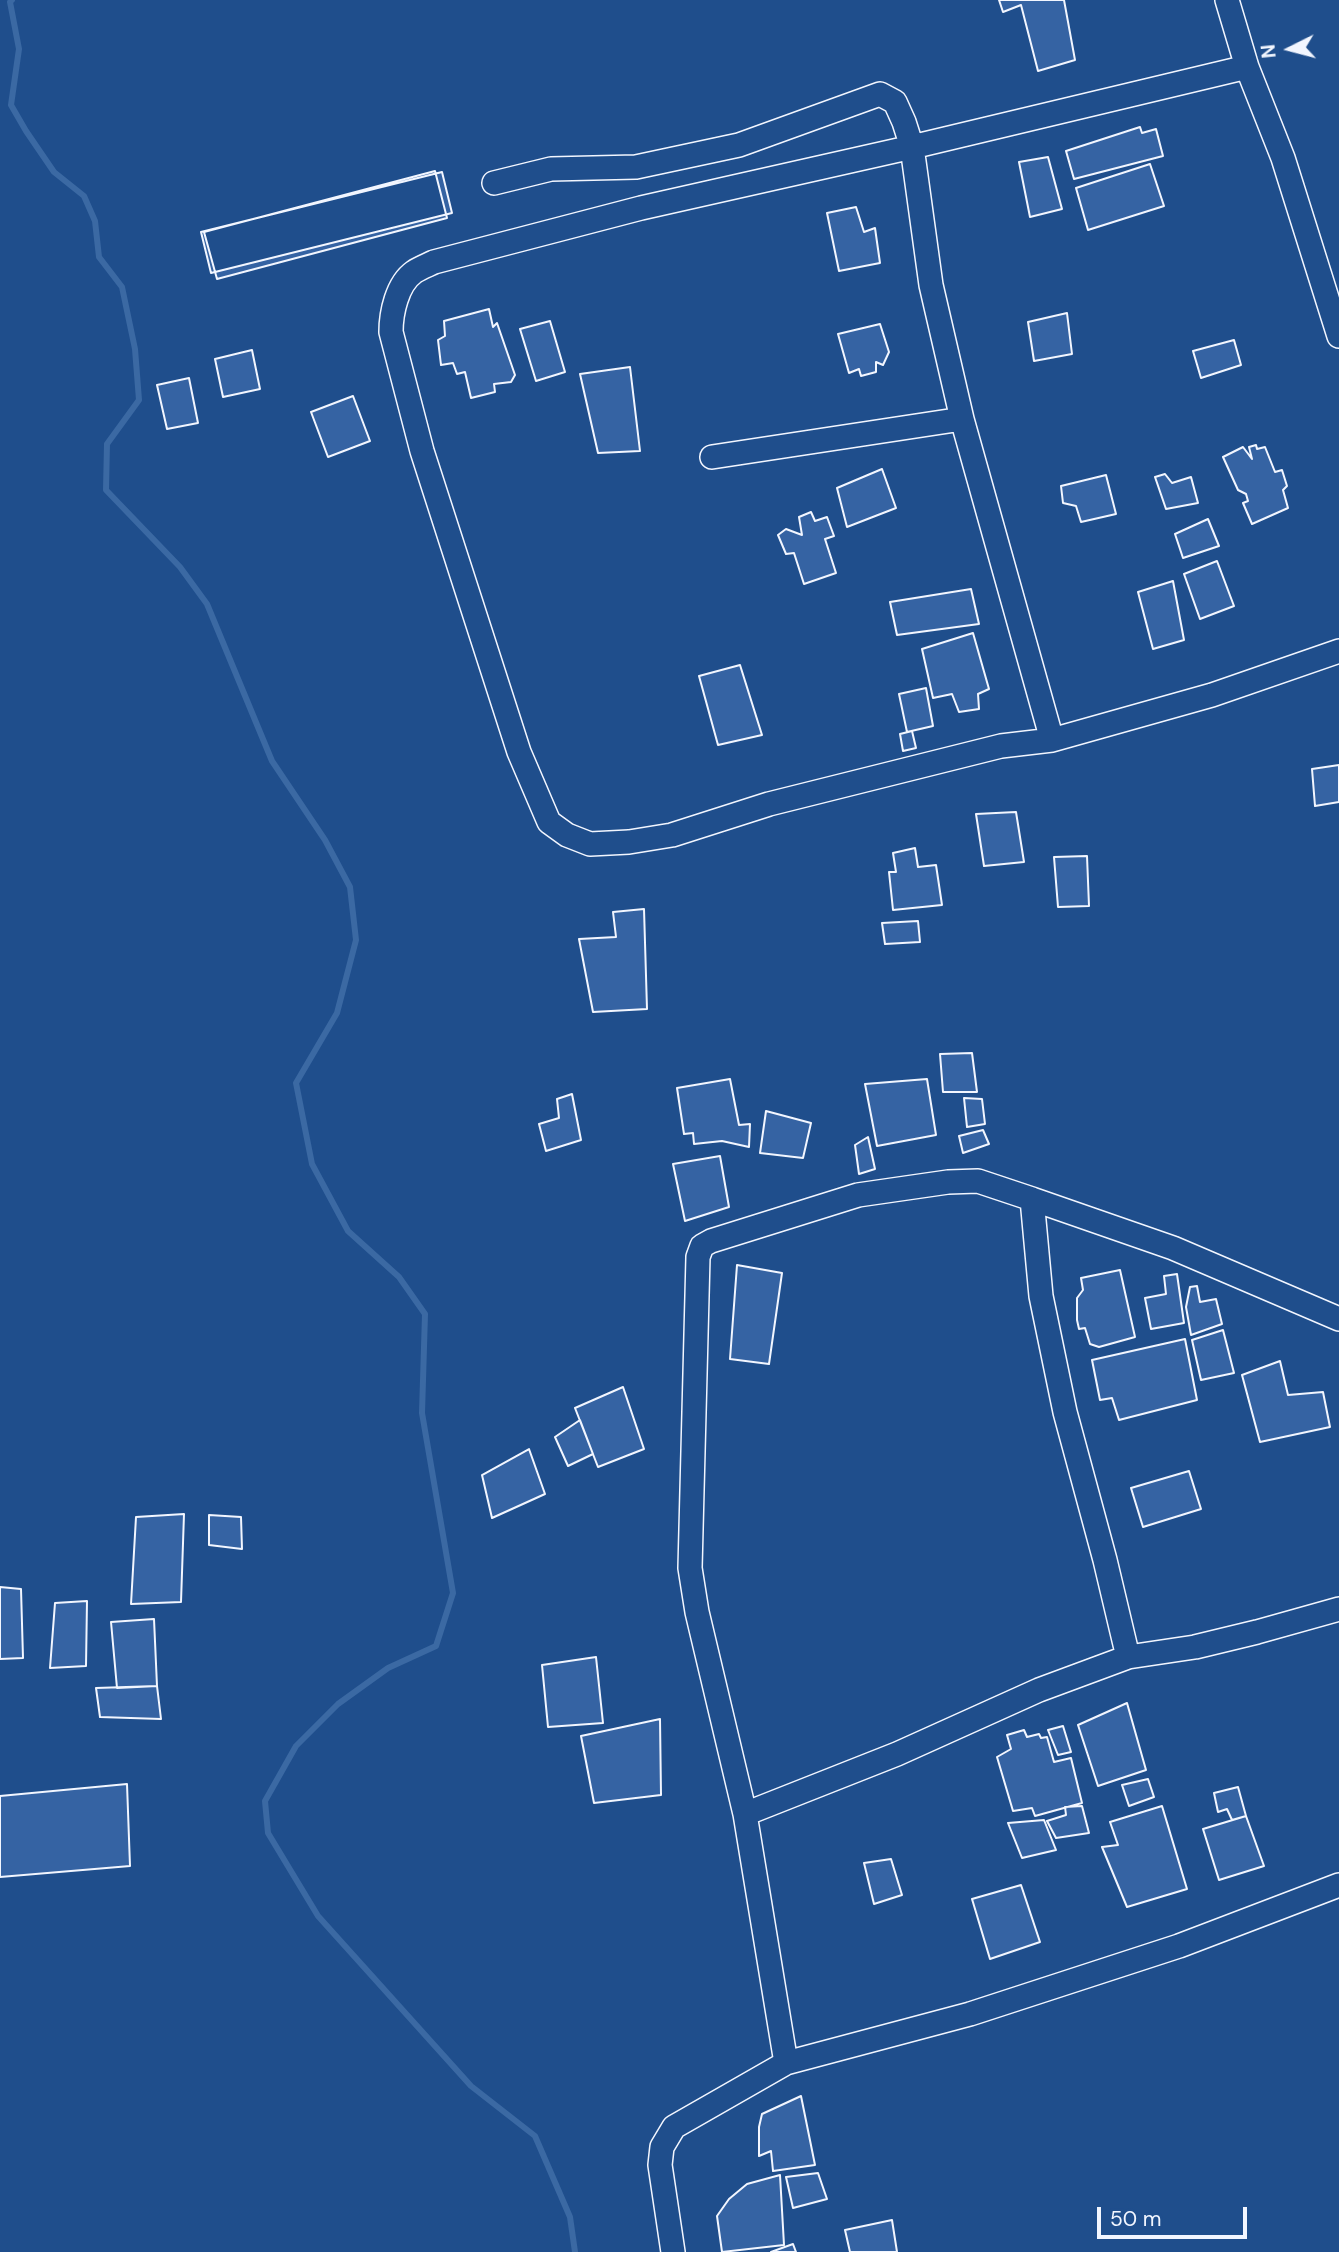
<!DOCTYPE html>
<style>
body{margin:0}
#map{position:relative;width:1339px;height:2252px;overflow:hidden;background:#1f4e8c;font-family:"DM Sans",sans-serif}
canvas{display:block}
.north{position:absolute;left:1255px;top:14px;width:70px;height:70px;-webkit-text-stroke:5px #1f4e8c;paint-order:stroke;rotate:264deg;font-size:19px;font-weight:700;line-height:28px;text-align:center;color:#f2f6ff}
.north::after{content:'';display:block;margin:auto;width:24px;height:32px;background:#f2f6ff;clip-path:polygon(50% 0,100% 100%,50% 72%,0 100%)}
.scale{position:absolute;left:1097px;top:2207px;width:150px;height:32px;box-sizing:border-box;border:4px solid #f2f6ff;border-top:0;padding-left:9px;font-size:21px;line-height:24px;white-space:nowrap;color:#f2f6ff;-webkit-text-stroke:5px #1f4e8c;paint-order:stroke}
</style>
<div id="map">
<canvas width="1339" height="2252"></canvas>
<div class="north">N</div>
<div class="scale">50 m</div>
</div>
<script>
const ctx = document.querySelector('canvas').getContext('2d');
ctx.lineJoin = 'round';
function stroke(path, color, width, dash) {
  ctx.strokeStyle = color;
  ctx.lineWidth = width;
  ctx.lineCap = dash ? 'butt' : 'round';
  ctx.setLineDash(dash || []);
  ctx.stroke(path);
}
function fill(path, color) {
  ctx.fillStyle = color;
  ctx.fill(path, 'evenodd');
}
stroke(new Path2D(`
 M12 0 10 2 19 49 11 105 26 131 54 172 84 196 95 221 99 257 122 287 135 349 139 400 107 444 106 490 180 567 207 604 272 761 325 840 350 887 356 940 337 1013 296 1083 312 1164 348 1231 399 1277 425 1314 422 1413 453 1593 436 1646 388 1668 338 1704 296 1746 265 1801 268 1833 318 1916 471 2086 535 2136 570 2217 575 2252`), '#3b69a3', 6);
const building = new Path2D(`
 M999 0H1064L1075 60 1038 71 1021 5 1003 12Z
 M1140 127 1142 133 1156 129 1163 156 1074 179 1066 151Z
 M1048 157 1062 209 1030 217 1019 162Z
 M1150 164 1164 206 1088 230 1076 188Z
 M435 171 447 218 217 279 204 232Z
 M442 172 452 213 211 273 201 232Z
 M856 207 864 232 875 228 880 263 839 271 827 213Z
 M489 309 493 327 497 323 515 375 511 382 494 384 495 392 471 398 465 372 457 374 453 363 441 365 438 340 445 336 444 321Z
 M1067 313 1072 354 1034 361 1028 322Z
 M550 321 565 372 536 381 520 329Z
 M880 324 889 352 883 365 876 362V372L861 376 859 369 849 373 838 334Z
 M1234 340 1241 365 1201 378 1193 351Z
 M252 350 260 389 223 397 215 359Z
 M630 367 640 451 598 453 580 374Z
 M189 378 198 423 167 429 157 385Z
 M353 396 370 441 328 457 311 412Z
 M1256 445 1257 449 1265 447 1275 472 1282 470 1287 486 1283 490 1288 508 1252 524 1243 503 1248 501 1246 494 1238 490 1223 457 1243 447 1252 459 1249 447Z
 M882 469 896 508 847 527 837 488Z
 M1165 474 1172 483 1191 477 1198 503 1166 509 1155 477Z
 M1106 475 1116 514 1081 522 1076 506 1063 503 1061 486Z
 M811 512 815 521 827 517 834 536 825 539 836 573 804 584 794 553 786 554 778 535 786 529 802 535 799 517Z
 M1208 519 1219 546 1183 558 1175 534Z
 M1217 561 1234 606 1200 619 1184 574Z
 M1173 581 1184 640 1153 649 1138 592Z
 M971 589 979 624 897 635 890 602Z
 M973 633 989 689 978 694 979 709 959 712 952 694 933 698 922 649Z
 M740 665 762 735 718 745 699 676Z
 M926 688 933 726 907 732 899 694Z
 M912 731 916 748 903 751 900 734Z
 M1339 765V802L1315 806 1312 769Z
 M1016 812 1024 862 984 866 976 814Z
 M915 848 918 867 936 865 942 905 893 910 889 872H896L893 853Z
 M1087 856 1089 906 1058 907 1054 857Z
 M644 909 647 1009 593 1012 579 939 616 937 613 912Z
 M918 921 920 942 885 944 882 923Z
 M972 1053 977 1092H943L940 1054Z
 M730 1079 739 1125 750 1124 749 1147 722 1141 694 1144 693 1133 684 1134 677 1088Z
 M927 1079 936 1135 877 1146 865 1084Z
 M572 1094 581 1140 546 1151 539 1124 559 1118 557 1099Z
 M964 1098 982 1099 985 1124 967 1127Z
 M766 1111 811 1123 803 1158 760 1153Z
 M983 1130 989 1144 963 1153 959 1136Z
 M868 1137 875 1169 859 1174 855 1145Z
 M720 1156 729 1207 685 1221 673 1164Z
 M737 1265 782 1273 769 1364 730 1359Z
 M1120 1270 1135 1337 1099 1347 1090 1344 1085 1328 1079 1329 1077 1320V1298L1083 1290 1081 1278Z
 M1177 1274 1184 1323 1151 1329 1145 1298 1166 1294 1164 1276Z
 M1197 1286 1200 1302 1216 1299 1222 1324 1191 1335 1186 1307 1190 1287Z
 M1223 1330 1234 1373 1201 1380 1192 1340Z
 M1185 1339 1197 1400 1119 1420 1112 1398 1100 1400 1092 1360Z
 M1280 1361 1288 1395 1323 1392 1330 1427 1260 1442 1242 1375Z
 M623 1387 644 1449 598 1467 575 1408Z
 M580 1420 593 1454 568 1466 555 1437Z
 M529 1449 545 1494 492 1518 482 1475Z
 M1189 1471 1201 1509 1143 1527 1131 1488Z
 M184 1514 181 1602 131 1604 136 1517Z
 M209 1515 241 1517 242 1549 209 1545Z
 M0 1587 21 1589 23 1658 0 1659Z
 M87 1601 86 1666 50 1668 55 1603Z
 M154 1619 157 1686 117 1688 111 1622Z
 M596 1657 603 1723 548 1727 542 1665Z
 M157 1686 161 1719 100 1717 96 1688Z
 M1127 1703 1146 1770 1098 1786 1078 1725Z
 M660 1719 661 1795 594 1803 581 1736Z
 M1063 1726 1071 1752 1058 1755 1048 1730Z
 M1024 1730 1027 1737 1039 1734 1041 1738 1047 1737 1054 1762 1071 1758 1082 1803 1035 1816 1032 1808 1013 1811 997 1757 1011 1749 1007 1735Z
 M1148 1779 1154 1797 1129 1806 1122 1785Z
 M127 1784 130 1866 0 1877V1796Z
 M1238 1787 1246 1816 1232 1820 1227 1809 1218 1812 1214 1793Z
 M1082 1806 1089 1833 1056 1838 1047 1821 1066 1815 1065 1807Z
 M1162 1806 1187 1889 1127 1907 1102 1847 1118 1845 1110 1822Z
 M1246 1816 1264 1866 1219 1880 1203 1829Z
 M1044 1820 1056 1850 1022 1858 1008 1823Z
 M891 1859 902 1895 874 1904 864 1863Z
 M1021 1885 1040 1942 990 1959 972 1899Z
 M801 2096 815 2165 773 2171 771 2151 759 2156V2127L762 2114Z
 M818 2173 827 2199 793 2208 786 2177Z
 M780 2175 784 2245 722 2252 717 2216 729 2199 747 2184Z
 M892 2220 897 2252H850L845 2230Z
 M793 2244 796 2252H771Z`);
fill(building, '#3563a3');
stroke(building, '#f2f6ff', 2);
const minor = new Path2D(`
 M1227 0 1247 67 1283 158 1339 336
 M494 183 551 169 636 167 739 145 880 94 895 102 904 122 912 147 1247 67
 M962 419 931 285 912 147 641 208 434 262C428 265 420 268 414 272 397 284 391 313 391 332L422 451 519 752 549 822 567 835 590 844 629 842 672 835 769 804 1001 746 1052 740 1212 695 1339 651
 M712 457 962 419 1052 740
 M1032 1199 1173 1248 1339 1319
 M745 1814 697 1612 690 1568 698 1257 702 1246 711 1241 858 1195 948 1182 978 1181 1032 1199 1041 1296 1065 1412 1105 1560 1128 1657
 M786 2063 745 1814 897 1754 1039 1690 1128 1657 1195 1647 1257 1632 1339 1609
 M673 2252 660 2165 662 2147 674 2127 786 2063 970 2014 1179 1946 1339 1885`);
stroke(minor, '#f2f6ff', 26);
stroke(minor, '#1f4e8c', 23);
</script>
